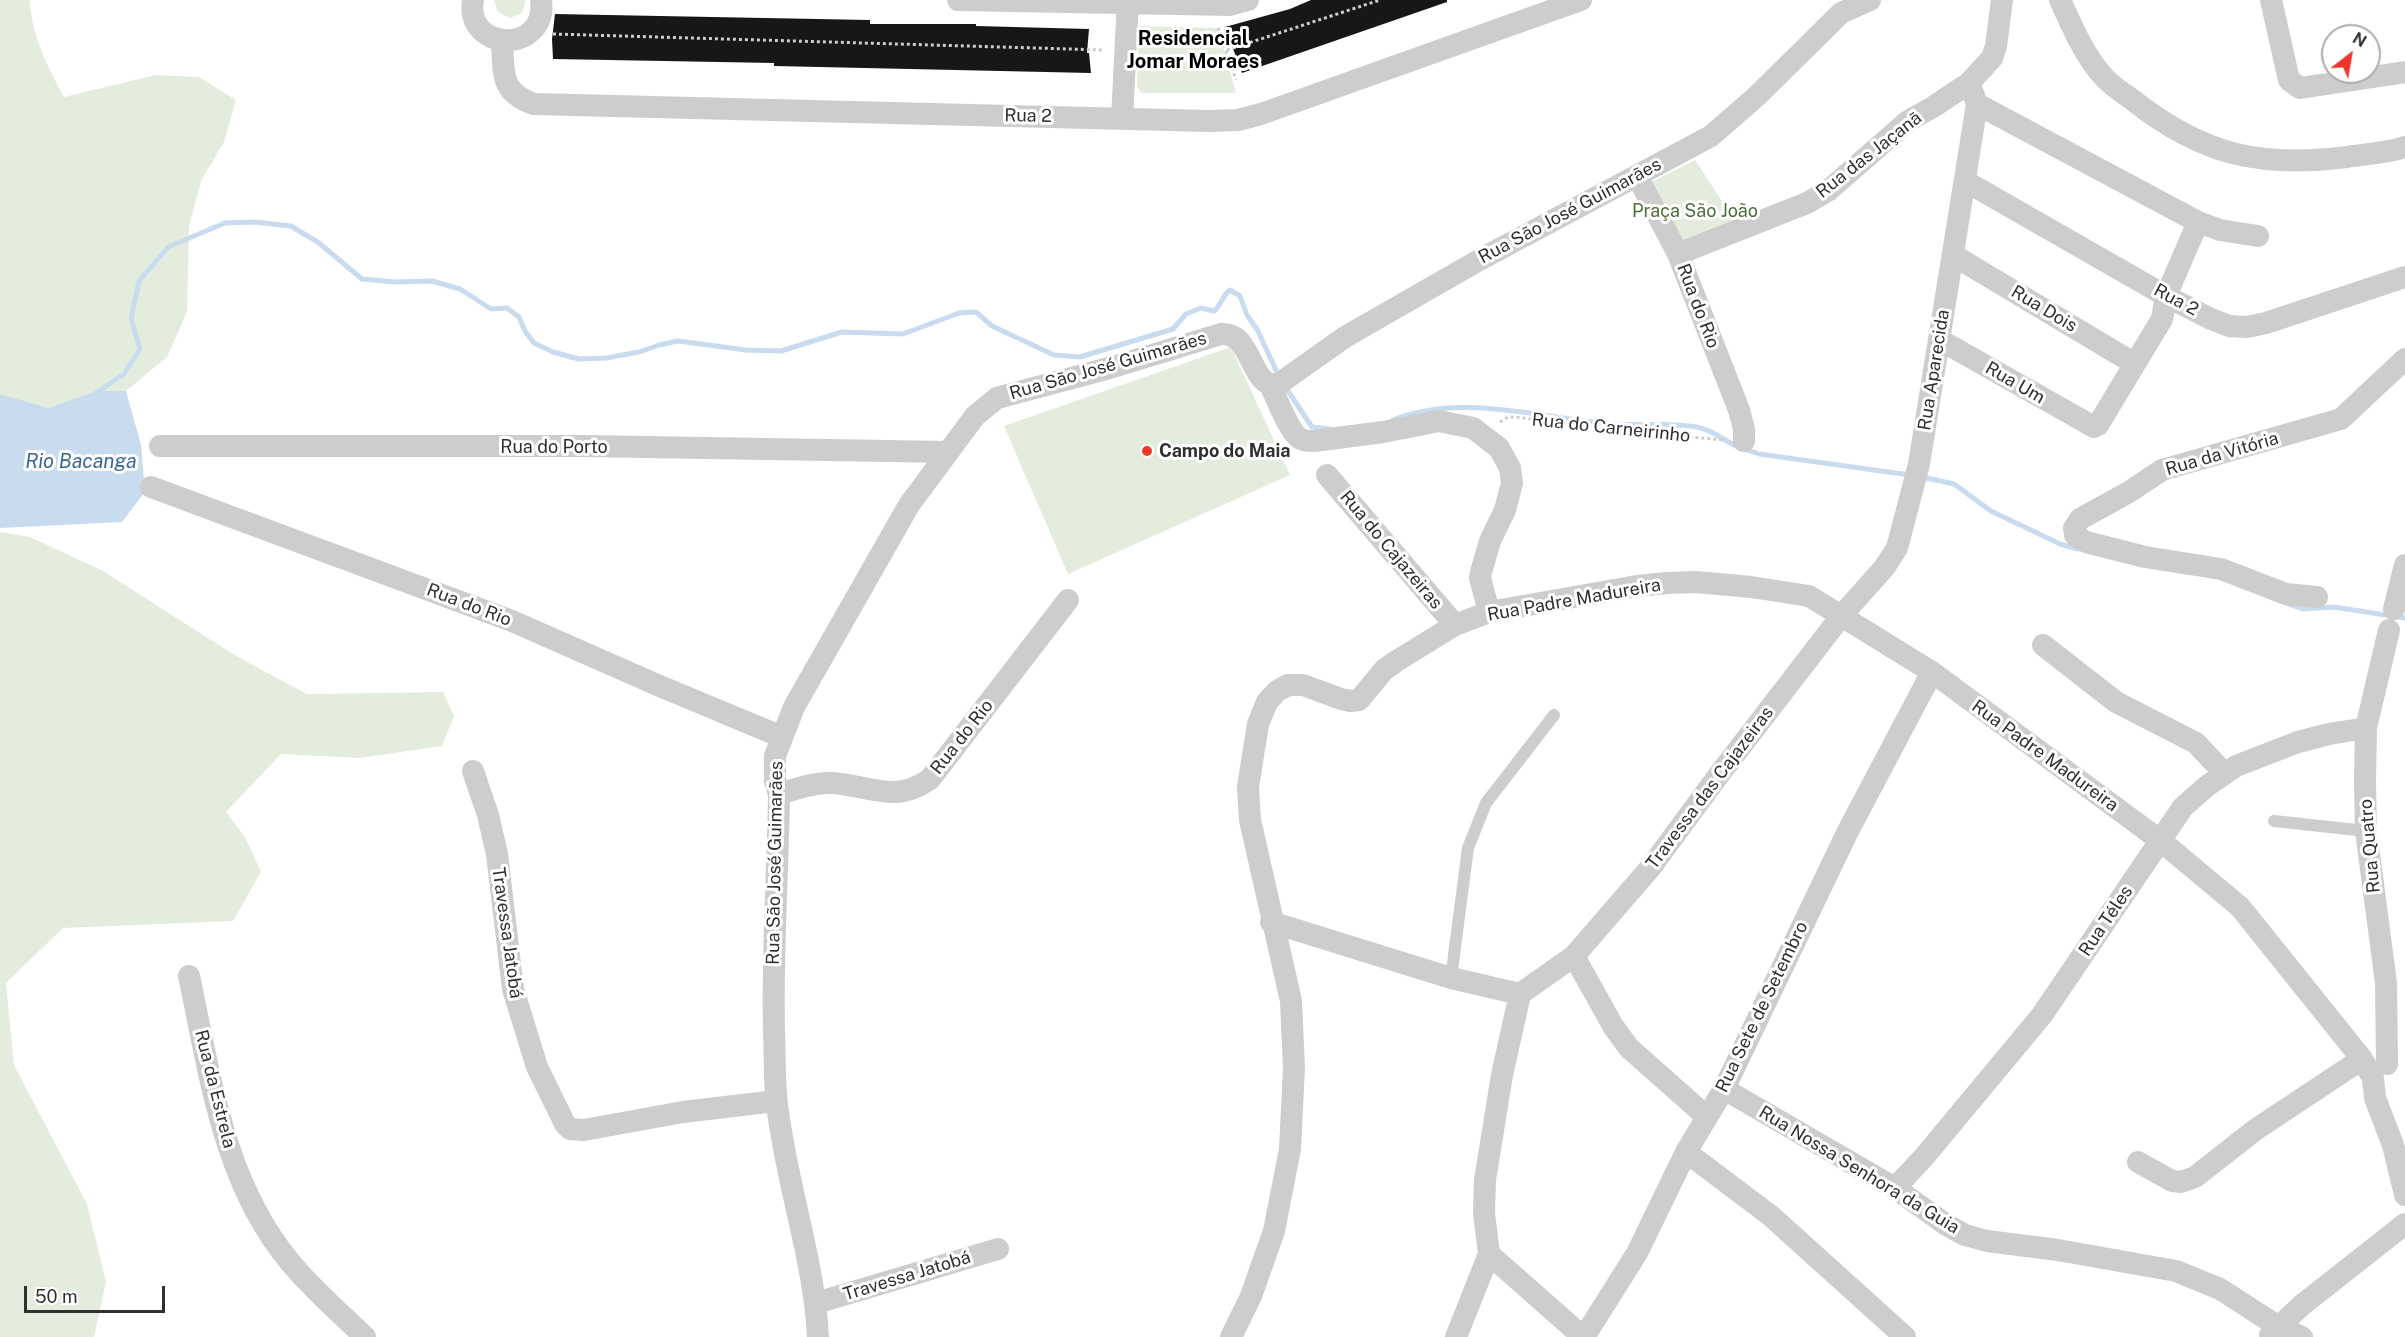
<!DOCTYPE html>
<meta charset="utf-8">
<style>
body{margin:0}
#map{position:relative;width:2405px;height:1337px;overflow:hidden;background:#fff;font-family:"Public Sans",sans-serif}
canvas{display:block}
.north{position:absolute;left:2321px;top:24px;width:60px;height:60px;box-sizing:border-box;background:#fff;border:2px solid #acacac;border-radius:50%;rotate:31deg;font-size:16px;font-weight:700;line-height:24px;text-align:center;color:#303030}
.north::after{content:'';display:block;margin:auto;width:21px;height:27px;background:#ee362b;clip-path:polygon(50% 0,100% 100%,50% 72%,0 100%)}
.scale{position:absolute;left:24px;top:1286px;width:141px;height:27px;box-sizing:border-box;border:3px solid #303030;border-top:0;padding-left:8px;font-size:18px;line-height:21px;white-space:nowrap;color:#303030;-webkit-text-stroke:4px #fff;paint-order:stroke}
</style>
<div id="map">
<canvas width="2405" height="1337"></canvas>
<div class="north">N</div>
<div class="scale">50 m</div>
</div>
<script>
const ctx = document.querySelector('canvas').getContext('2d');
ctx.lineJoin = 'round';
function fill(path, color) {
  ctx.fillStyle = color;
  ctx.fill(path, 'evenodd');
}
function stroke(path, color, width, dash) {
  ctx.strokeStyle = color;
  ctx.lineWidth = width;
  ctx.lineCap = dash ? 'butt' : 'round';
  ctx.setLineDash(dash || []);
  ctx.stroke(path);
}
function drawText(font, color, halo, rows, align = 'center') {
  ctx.font = font + ' "Public Sans",sans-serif';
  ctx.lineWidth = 6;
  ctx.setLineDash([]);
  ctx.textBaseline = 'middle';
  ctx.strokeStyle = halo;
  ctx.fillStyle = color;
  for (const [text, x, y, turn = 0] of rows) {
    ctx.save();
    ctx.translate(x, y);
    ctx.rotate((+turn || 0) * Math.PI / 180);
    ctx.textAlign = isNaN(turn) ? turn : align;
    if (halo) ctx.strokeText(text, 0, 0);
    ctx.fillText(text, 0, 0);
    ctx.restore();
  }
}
fill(new Path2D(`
 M0 0H30C31 35 48 67 64 97L156 75 199 77 236 100 224 142 201 181 189 226 187 312 167 357 126 391H97L48 409 0 394Z
 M494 0H526L522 13 510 18 498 12Z
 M1139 26 1218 28 1236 93H1141L1137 86Z
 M1695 160 1737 224 1682 247 1649 183Z
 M1231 347 1290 475 1068 574 1004 426Z
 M0 532 30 537 103 571 236 656 307 694 443 692 454 716 442 746 360 758 281 754 226 812 245 837 261 872 233 921 63 928 6 983 14 1065 87 1204 106 1282 94 1337H0Z`), '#e4eddd');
fill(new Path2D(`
 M97 391H126L141 445 145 492 122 522 0 528V394L48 408Z`), '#c9dbee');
stroke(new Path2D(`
 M1284 385 1312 427 1330 429
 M93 395 124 374 140 349 131 319 139 281 168 247 225 223 254 222 291 226 319 243 362 279 395 282 432 281 460 289 491 309 507 308 519 317 525 331 534 343 553 352 579 359 606 358 639 352 659 345 678 341 746 350 781 351 842 332 903 334 959 313 976 312 992 326 1054 355 1080 357 1173 329 1186 314 1201 308 1214 311C1222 304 1222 296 1230 290L1240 296 1247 315 1258 331 1279 377
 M1393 420C1463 392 1541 419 1614 424 1638 426 1680 422 1701 428 1715 432 1725 441 1738 447 1744 450 1752 451 1759 454L1910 475
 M1922 477 1954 484 1991 511 2060 544 2078 549
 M2288 604 2303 609 2334 607 2405 618`), '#c9dbee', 5);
fill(new Path2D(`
 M1311 0H1447V2L1242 73 1225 27 1290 9Z
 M555 14 870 20V24H976V26L1089 29 1087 53H1089L1091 73 774 66V63L553 59 552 39Z`), '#171717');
stroke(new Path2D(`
 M1218 28 1236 80
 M553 34 1104 50
 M1227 50 1380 0
 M1500 422 1508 417H1515L1632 432 1724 440`), '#cdcdcd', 3, [3, 3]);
stroke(new Path2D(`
 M2274 821 2366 831
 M1451 978 1468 848 1486 803 1554 715`), '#cdcdcd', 12);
stroke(new Path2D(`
 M473 0C464 52 548 55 541 0
 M958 0 1230 5 1248 0
 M2060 0C2072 26 2083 53 2102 75 2110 85 2123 93 2134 101 2203 155 2260 168 2347 157 2366 154 2387 153 2405 147
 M2271 0 2289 80 2300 88 2405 72
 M502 41C504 72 499 92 534 104L1209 121 1238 120 1261 114 1581 0
 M1973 93 1977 104 2198 222 2220 230 2258 236
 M1122 118 1128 0
 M1637 176 1678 254 1739 410 1744 429V441
 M1965 181 2166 296 2211 319 2229 326 2247 327 2266 323 2405 277
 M1678 254 1807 203 1829 190 1908 121 1933 107 1969 83 1992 58 1996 46 2002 0
 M1953 255 2135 364
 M1940 340 2094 427 2098 425 2162 319 2166 296 2198 222
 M1270 385C1277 398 1288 430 1299 438 1303 441 1309 441 1314 441L1383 432 1439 421 1473 428 1499 448 1510 468 1512 483 1505 510 1490 541 1481 572 1480 578 1489 612
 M160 446H584L948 452
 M1327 475 1455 625
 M151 487 512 621 655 684 782 737
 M2317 597 2286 594 2221 569 2145 557 2086 542 2075 535 2074 528 2080 519 2129 492 2162 470 2341 419 2405 359
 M2394 609 2405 565
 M2043 645 2116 702 2196 743 2224 773
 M473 771 488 815 497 854 513 989 537 1067 565 1124 570 1129 584 1130 683 1112 776 1101
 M779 794C795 789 815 782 833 783 871 786 895 804 930 779L1068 600
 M1271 922 1451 978 1520 994
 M1574 956 1613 1026 1629 1048 1707 1117
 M189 976C210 1074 223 1182 290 1262 312 1289 340 1313 365 1337
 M2387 1064 2386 983 2366 831 2365 783 2366 728 2389 630
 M1724 1089 1895 1188 1945 1224 1965 1235 1987 1241 2058 1250 2176 1271 2220 1289 2279 1327 2302 1337
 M1686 1152 1771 1216 1905 1337
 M2138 1162 2172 1181 2181 1182 2195 1177 2255 1130 2362 1059
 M1895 1188 1924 1157 2042 1015 2183 807 2207 786 2236 766 2298 742 2329 734 2366 728
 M1489 1254 1583 1337
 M816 1303 998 1249
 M2270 1335 2302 1305 2405 1224
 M818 1337C814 1258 786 1183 777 1104 774 1080 775 1055 774 1031 772 952 778 873 779 794L775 781V756L794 707 909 505 975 416 997 398 1113 367 1221 334C1254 331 1250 394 1280 383L1345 337 1481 259 1711 136 1758 95 1841 13 1870 0
 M1231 1337 1251 1296 1274 1231 1290 1149 1294 1068 1291 1001 1250 820 1248 787 1258 724 1267 702 1277 691 1288 685H1303L1341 699 1350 701 1359 700 1384 670 1395 662 1455 625 1489 612 1637 586 1667 583 1696 582 1751 587 1809 596 1932 672 2161 841 2240 907 2362 1059 2373 1078 2375 1098 2393 1145 2405 1195
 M1456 1337 1489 1254 1484 1213 1485 1180 1502 1075 1520 994 1574 956 1651 867 1718 776 1842 615 1884 568 1897 548 1919 464 1977 104
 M1584 1337 1637 1253 1686 1152 1724 1089 1848 831 1932 672`), '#cdcdcd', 22);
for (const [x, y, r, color] of [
 [1147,451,6,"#ee362b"]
]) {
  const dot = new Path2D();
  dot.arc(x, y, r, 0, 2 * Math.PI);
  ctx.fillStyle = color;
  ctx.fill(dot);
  stroke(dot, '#fff', 2);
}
drawText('18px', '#303030', '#fff', [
 ["Rua 2",1028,116,1],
 ["Rua das Jaçanã",1869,155,-38],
 ["Rua São José Guimarães",1570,211,-28],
 ["Rua 2",2176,300,28],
 ["Rua do Rio",1698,306,69],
 ["Rua Dois",2044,309,31],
 ["Rua São José Guimarães",1108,366,-16],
 ["Rua Aparecida",1934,370,-81],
 ["Rua Um",2015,383,30],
 ["Rua do Carneirinho",1611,428,6],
 ["Rua do Porto",554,447],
 ["Rua da Vitória",2222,454,-16],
 ["Rua do Cajazeiras",1391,550,50],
 ["Rua Padre Madureira",1574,600,-10],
 ["Rua do Rio",469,605,21],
 ["Rua do Rio",962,737,-52],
 ["Rua Padre Madureira",2045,756,36],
 ["Travessa das Cajazeiras",1710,788,-53],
 ["Rua Quatro",2370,846,-95],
 ["Rua São José Guimarães",775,863,-89],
 ["Rua Téles",2106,921,-56],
 ["Travessa Jatobá",507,933,82],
 ["Rua Sete de Setembro",1762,1007,-64],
 ["Rua da Estrela",215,1089,76],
 ["Rua Nossa Senhora da Guia",1859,1170,31],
 ["Travessa Jatobá",907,1276,-17]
]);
drawText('18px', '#4c6e3a', '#fff', [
 ["Praça São João",1695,211]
]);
drawText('bold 18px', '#303030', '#fff', [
 ["Campo do Maia",1159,451]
], 'left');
drawText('bold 20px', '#000', '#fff', [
 ["Residencial",1193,39],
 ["Jomar Moraes",1193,62]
]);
drawText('italic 20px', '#396697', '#fff', [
 ["Rio Bacanga",81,462]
]);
</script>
